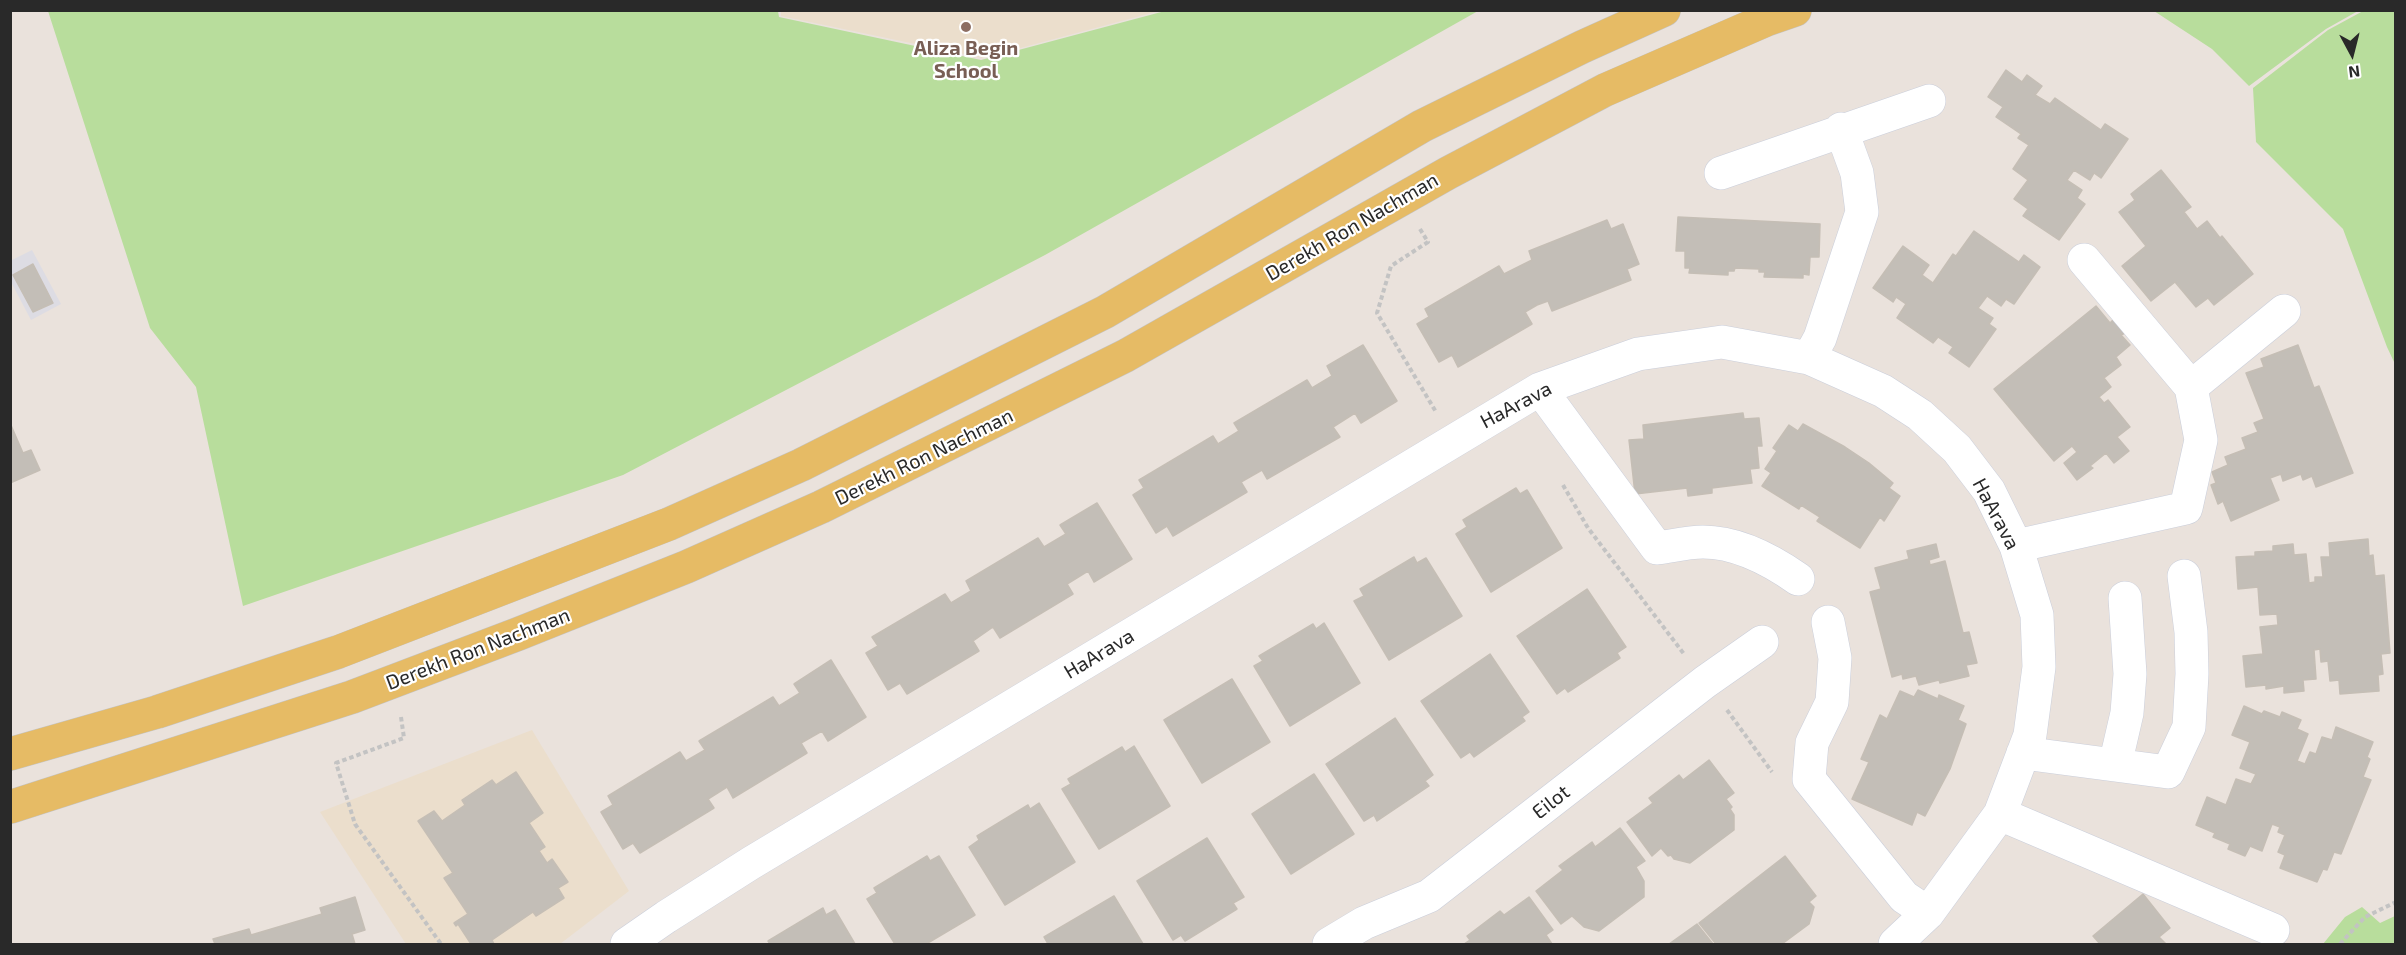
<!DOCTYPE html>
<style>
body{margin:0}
#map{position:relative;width:2406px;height:955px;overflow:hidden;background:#eae2dc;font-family:"Exo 2",sans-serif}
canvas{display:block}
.frame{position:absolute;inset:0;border:12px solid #292929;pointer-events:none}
.north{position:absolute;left:2322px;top:24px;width:60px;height:60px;-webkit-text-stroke:4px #fff;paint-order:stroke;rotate:173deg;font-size:16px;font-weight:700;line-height:24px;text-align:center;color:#292929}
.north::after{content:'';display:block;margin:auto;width:21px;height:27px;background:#292929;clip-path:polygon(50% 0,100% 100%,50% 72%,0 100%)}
</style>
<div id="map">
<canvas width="2406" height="955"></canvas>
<div class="frame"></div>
<div class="north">N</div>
</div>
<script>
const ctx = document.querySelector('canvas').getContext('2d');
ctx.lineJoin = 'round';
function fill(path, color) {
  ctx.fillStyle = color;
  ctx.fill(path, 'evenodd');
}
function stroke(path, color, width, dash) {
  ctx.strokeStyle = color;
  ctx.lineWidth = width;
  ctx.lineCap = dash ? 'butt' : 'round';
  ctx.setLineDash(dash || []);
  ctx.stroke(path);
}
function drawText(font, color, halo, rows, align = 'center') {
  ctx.font = font + ' "Exo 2",sans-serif';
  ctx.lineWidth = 4.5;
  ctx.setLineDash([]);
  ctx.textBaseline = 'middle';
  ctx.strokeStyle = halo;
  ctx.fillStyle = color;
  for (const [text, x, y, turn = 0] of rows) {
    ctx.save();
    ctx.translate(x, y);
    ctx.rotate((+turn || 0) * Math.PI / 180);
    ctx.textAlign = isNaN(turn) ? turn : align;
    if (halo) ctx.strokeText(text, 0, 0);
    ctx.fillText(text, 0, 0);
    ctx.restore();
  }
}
fill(new Path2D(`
 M32 250 61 304 31 320 11 282 10 261Z`), '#dddce3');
fill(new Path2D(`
 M781 11V10L1159 11 983 58 781 16Z
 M532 730 629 891 560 944H406L320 812Z`), '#ebdecc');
fill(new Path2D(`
 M48 11H778L779 17 981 60 1165 11H1478L1045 255 623 475 243 606 196 387 150 328Z
 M2154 11H2358L2326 29 2249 86 2212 49Z
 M2363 11H2395V364L2387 347 2343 229 2256 142 2253 88 2328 30Z
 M2362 907 2380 923 2395 916V944H2323L2345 917Z`), '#b8dd9c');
const building = new Path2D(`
 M2006 70 2022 82 2027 75 2042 86 2035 95 2050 104 2055 98 2101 130 2105 124 2128 139 2101 178 2094 173 2090 180 2074 170 2067 180 2082 190 2077 198 2085 204 2059 240 2023 216 2028 209 2014 199 2028 180 2013 169 2029 145 2018 138 2021 134 1996 117 2003 107 1988 97Z
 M2161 170 2191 207 2184 212 2197 229 2207 221 2220 238 2222 236 2253 274 2214 305 2208 298 2196 307 2175 282 2151 301 2122 266 2146 246 2119 212 2135 200 2131 194Z
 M1678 217 1820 224 1819 257H1810L1809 275 1803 274V278L1764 277 1765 272H1759V269L1735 268 1734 271H1728V275L1689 273 1690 268H1685V251H1676Z
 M1607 220 1611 229 1623 224 1639 264 1627 269 1631 280 1552 311 1548 301 1537 305 1525 312 1532 324 1458 367 1452 355 1439 362 1417 324 1429 317 1425 309 1499 266 1504 274 1532 260 1529 251Z
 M1974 231 2019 262 2024 255 2040 267 2014 304 2006 299 2001 306 1987 296 1978 308 1993 318 1989 324 1996 329 1969 367 1949 353 1953 347 1938 337 1933 343 1897 318 1906 304 1896 297 1893 302 1873 288 1903 246 1929 265 1922 275 1933 283 1953 254 1956 256Z
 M33 264 53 303 33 312 13 275Z
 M2096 306 2110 323 2114 319 2125 333 2121 335 2130 345 2116 357 2121 365 2104 378 2111 387 2099 397 2104 403 2108 400 2130 427 2117 437 2129 451 2114 463 2106 453 2090 466 2093 468 2077 480 2064 463 2077 452 2072 446 2054 461 1994 389Z
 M1363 345 1397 401 1361 423 1355 413 1333 427 1340 437 1267 479 1262 470 1241 482 1247 492 1173 536 1167 526 1156 533 1133 495 1144 488 1139 480 1213 436 1218 444 1239 431 1234 423 1307 380 1312 388 1332 376 1327 366Z
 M2298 345 2314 388 2319 386 2353 473 2316 487 2312 476 2303 480 2301 474 2283 481 2281 474 2270 478 2279 500 2231 521 2223 501 2218 504 2211 485 2216 483 2212 472 2228 465 2225 457 2246 449 2242 438 2258 432 2254 423 2264 419 2246 373 2264 367 2261 359Z
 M1743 413 1744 419 1759 418 1762 446H1757L1759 468 1750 469 1752 483 1712 488V493L1688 496 1687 488 1635 494 1629 440 1644 439 1643 425Z
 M10 423 23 453 31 450 40 470 10 483Z
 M1803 424 1845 447 1869 463 1893 483 1889 488 1900 496 1884 521 1880 517 1860 548 1817 521 1820 517 1801 505 1799 509 1762 486 1771 473 1765 469 1777 451 1773 448 1789 425 1798 431Z
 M1516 488 1520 494 1527 490 1562 548 1491 592 1456 534 1467 527 1463 520Z
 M1097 503 1132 559 1094 582 1088 571 1067 584 1073 594 1000 638 993 627 973 641 979 651 907 694 900 683 888 690 866 653 878 646 872 637 945 594 951 603 971 591 966 581 1038 538 1044 547 1066 534 1060 525Z
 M2368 539 2369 556 2373 555 2375 576 2384 575 2390 653 2381 654 2383 674 2378 675 2379 691 2340 694 2339 680 2330 681 2328 661 2321 662 2320 649 2314 650 2316 679 2303 680 2304 691 2284 693V686L2266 689V685L2246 687 2243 656 2263 654 2260 627 2278 625 2277 614 2260 615 2258 587 2238 589 2236 557 2255 556V552L2273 551V546L2293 544 2294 555 2306 554 2309 583 2315 582V577H2323L2321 557H2330L2329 543Z
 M1936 544 1939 557 1929 560 1930 565 1945 561 1963 633 1969 632 1977 663 1966 665 1969 676 1940 683 1939 680 1919 685 1916 676 1903 679 1902 674 1892 677 1870 592 1881 589 1875 568 1909 559 1907 551Z
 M1414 557 1417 563 1426 558 1462 616 1389 660 1354 601 1364 596 1360 589Z
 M1587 589 1626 647 1617 653 1620 658 1568 692 1565 688 1557 694 1517 636Z
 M1324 623 1360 683 1290 726 1254 666 1263 661 1259 656 1313 624 1316 629Z
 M1490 654 1529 712 1522 717 1525 721 1474 757 1470 752 1461 758 1421 701Z
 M831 660 866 717 828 741 822 731 801 743 807 753 733 798 727 787 708 799 714 808 640 853 633 843 623 849 601 812 613 805 608 796 680 752 686 761 705 750 699 741 773 697 779 706 800 693 794 684Z
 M1232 679 1270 742 1202 783 1164 720Z
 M1918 690 1938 699 1939 695 1964 706 1958 720 1966 724 1950 769 1925 816 1917 812 1912 825 1852 799 1869 762 1861 759 1880 715 1887 719 1900 691 1914 697Z
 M2244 706 2262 714 2264 711 2280 717 2282 712 2301 720 2297 729 2308 734 2297 761 2305 764 2310 752 2316 754 2322 737 2332 740 2336 727 2373 742 2367 757 2370 759 2363 777 2371 780 2341 854 2334 852 2327 870 2323 869 2317 882 2280 868 2285 855 2278 852 2285 835 2278 832 2280 827 2272 824 2262 851 2250 846 2245 856 2228 849 2230 844 2213 837 2215 833 2196 825 2207 797 2226 805 2236 779 2251 784 2256 774 2240 768 2250 742 2232 735Z
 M1395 718 1433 775 1425 781 1429 786 1377 821 1374 815 1364 821 1326 764Z
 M1134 746 1170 806 1099 849 1062 789 1071 784 1068 779 1122 747 1125 752Z
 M1709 760 1734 793 1726 799 1732 807 1730 809 1734 815V830L1690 863 1674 859 1671 855 1668 856 1661 848 1652 856 1627 822 1653 803 1649 798 1679 775 1683 780Z
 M516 772 543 813 529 823 545 847 539 851 547 863 552 859 568 882 558 888 564 898 536 916 533 912 492 940 494 944H471L458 924 456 926 454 923 468 914 444 878 453 873 418 821 434 811 442 821 465 805 462 800 492 780 496 785Z
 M1314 774 1354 834 1291 874 1252 814Z
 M1039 803 1075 862 1005 905 969 847 979 840 977 836 1028 805 1030 809Z
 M1620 828 1645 861 1636 867 1644 881V897L1599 931 1584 927 1572 916 1561 924 1536 891 1563 870 1559 866 1592 842 1595 847Z
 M1207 838 1244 897 1233 903 1237 909 1185 941 1181 935 1173 940 1137 881Z
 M927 856 930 861 939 856 975 915 926 944H895L867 899 877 893 874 888Z
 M1785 856 1816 896 1809 902 1814 907 1809 924 1782 944H1716L1699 923Z
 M2143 894 2170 928 2159 937 2166 944H2100L2093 936Z
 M1114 896 1143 944H1048L1044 937Z
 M355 897 365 930 352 934 355 944H215L213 939 249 929 251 935 322 914 320 908Z
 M1529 897 1553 930 1546 935 1552 944H1464L1470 940 1467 936 1500 911 1504 915Z
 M823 908 826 915 835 910 855 944H770L768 941Z
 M1697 924 1713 944H1669Z`);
fill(building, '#c3beb7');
stroke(building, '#c5beb5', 1.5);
const minor = new Path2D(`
 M1721 173 1929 101
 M1809 358 1820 338 1862 212 1857 173 1841 129
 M2191 387 2284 311
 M1540 389 1657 548C1672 546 1688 542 1703 542 1737 542 1771 560 1798 579
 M2016 546 2186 508 2201 440 2191 387 2084 260
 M1828 622 1835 658 1832 702 1812 743 1809 779 1904 897 1928 913
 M2023 753 2168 772 2189 727 2192 674 2191 632 2184 576
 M2115 765 2127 713 2130 674 2125 598
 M2000 814 2273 930
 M627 944 666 917 751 863 1540 389 1638 354 1722 342 1809 358 1883 391 1920 415 1957 449 1989 491 2016 546 2037 615 2039 667 2030 735 2000 814 1928 913 1895 944
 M1329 944 1364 923 1429 896 1705 682 1762 642`);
const major = new Path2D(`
 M10 754 157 712 338 652 669 524 801 465 1105 312 1422 126 1582 47 1664 10
 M10 807 352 697 518 634 686 567 821 507 1125 356 1448 173 1605 90 1766 20 1795 10`);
stroke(minor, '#caceda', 34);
stroke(major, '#c3c3c3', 34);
stroke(new Path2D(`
 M1420 229 1428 242 1391 266 1377 313 1436 412
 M1563 485 1588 528 1684 654
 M1727 710 1772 772
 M401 717 404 738 336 763 355 824 441 944
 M2340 944 2365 917 2396 902`), '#c3c3c3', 4, [4.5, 3]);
stroke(minor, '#fff', 33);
stroke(major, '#e6bb65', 33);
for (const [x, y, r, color] of [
 [966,27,6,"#8d6e63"]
]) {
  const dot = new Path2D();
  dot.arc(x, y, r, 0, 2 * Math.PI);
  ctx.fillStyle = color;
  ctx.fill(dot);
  stroke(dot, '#fff', 2);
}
drawText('bold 20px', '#785e54', '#fff', [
 ["Aliza Begin",966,48],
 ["School",966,71]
]);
drawText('20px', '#292929', '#fff', [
 ["Derekh Ron Nachman",1352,227,-30],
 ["HaArava",1516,405,-28],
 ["Derekh Ron Nachman",924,457,-26],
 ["HaArava",1996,514,62],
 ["Derekh Ron Nachman",478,649,-21],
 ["HaArava",1099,654,-31],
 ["Eilot",1551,802,-38]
]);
</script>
